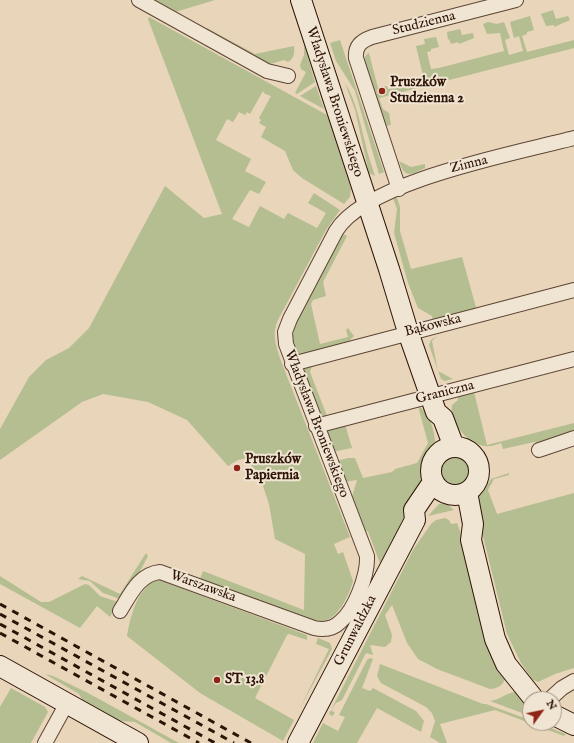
<!DOCTYPE html>
<meta charset="utf-8">
<style>
body{margin:0}
#map{position:relative;width:574px;height:743px;overflow:hidden;background:#e8d5ba;font-family:"IM FELL English",serif}
canvas{display:block}
.north{position:absolute;left:522px;top:691px;width:40px;height:40px;box-sizing:border-box;background:#f0e4d2;border:1px solid #a29180;border-radius:50%;rotate:57deg;font-size:11px;font-weight:700;line-height:16px;text-align:center;color:#2e1406}
.north::after{content:'';display:block;margin:auto;width:14px;height:18px;background:#8f2418;clip-path:polygon(50% 0,100% 100%,50% 72%,0 100%)}
</style>
<div id="map">
<canvas width="574" height="743"></canvas>
<div class="north">N</div>
</div>
<script>
const ctx = document.querySelector('canvas').getContext('2d');
ctx.lineJoin = 'round';
function fill(path, color) {
  ctx.fillStyle = color;
  ctx.fill(path, 'evenodd');
}
function stroke(path, color, width, dash) {
  ctx.strokeStyle = color;
  ctx.lineWidth = width;
  ctx.lineCap = dash ? 'butt' : 'round';
  ctx.setLineDash(dash || []);
  ctx.stroke(path);
}
function drawText(font, color, halo, rows, align = 'center') {
  ctx.font = font + ' "IM FELL English",serif';
  ctx.lineWidth = 4;
  ctx.setLineDash([]);
  ctx.textBaseline = 'middle';
  ctx.strokeStyle = halo;
  ctx.fillStyle = color;
  for (const [text, x, y, turn = 0] of rows) {
    ctx.save();
    ctx.translate(x, y);
    ctx.rotate((+turn || 0) * Math.PI / 180);
    ctx.textAlign = isNaN(turn) ? turn : align;
    if (halo) ctx.strokeText(text, 0, 0);
    ctx.fillText(text, 0, 0);
    ctx.restore();
  }
}
fill(new Path2D(`
 M149 0H215L172 13Z
 M291 0 315 82 297 94 295 93 306 72 301 69 300 65 304 55V42Z
 M553 10 556 19 568 16 570 20 554 27V25L546 26 541 14Z
 M530 16 534 30 527 32V34L522 36 527 52 574 40V48L379 98 383 109 389 113 391 125 386 126 363 60 367 54 369 53 378 88 387 86 388 89 399 88 424 80 416 46 425 44 424 39 436 37 439 47 431 49V51L427 52 431 69 439 68 504 51 500 33 487 34 483 24 488 22 497 24 504 22 510 38 505 40 509 55 523 51 519 36 514 38 510 22Z
 M149 17 327 115 351 189 350 197 344 204 302 178 293 170 285 151 261 137 266 127 259 123 261 120 259 118 271 96 265 94 263 91 250 114 247 112 245 115 239 112 233 122 227 119 216 140 251 159 245 171 266 182 259 194 250 190 232 219 249 227 260 206 284 219 288 213 317 228 326 213 308 203 314 193 340 210 326 230 279 318C271 333 276 345 281 361L350 537 334 544 338 554 343 552 353 581C349 595 338 620 322 621 315 621 307 617 301 615L299 618 169 569 170 567 200 579 203 571 304 610 305 554 275 539 269 504 260 477 246 458 238 460 228 466 187 420 148 402 103 394 82 402 0 460V429L29 377 46 360 69 348 89 328 165 186 204 218 222 214 148 19Z
 M207 28 255 54 294 46C295 52 294 59 288 62L284 60 270 64 267 63 205 31Z
 M460 29 462 35 473 33 474 38 459 44 458 42 451 44 449 39 448 40 447 32Z
 M340 40 384 172 379 174 355 91 336 61 330 43Z
 M345 83C357 102 360 124 366 146 368 156 372 166 375 176L369 173 355 110Z
 M316 86 324 109 300 96Z
 M399 161 411 167 425 164V168C410 175 405 179 399 161Z
 M395 197 397 198 400 207V231L411 269 462 257 477 311 433 321 432 316 418 308 408 283 394 233 397 209 393 198Z
 M343 234 347 236 323 282 326 296 313 300 311 304 320 344 348 337 346 330 348 328 354 336 347 343 301 355H296L293 336 295 323 340 235Z
 M437 336 432 341 438 371 453 379 454 383 453 379 445 381 441 379 429 345 431 340Z
 M305 366H312L310 372 327 416 320 418 302 374Z
 M474 392 487 445 574 423V434L545 445 534 442 503 449 501 443C496 445 490 447 485 446 468 444 449 423 452 405L458 400 457 395Z
 M418 406C429 410 436 434 435 446 434 452 429 457 427 463 426 468 427 474 427 479L381 566 368 531 364 532 351 500 357 480 344 482 336 461 348 458H355L363 478 392 472 395 469 417 463 428 443Z
 M345 424 352 448 332 452 325 431 327 429Z
 M441 471a14 14 0 1 1 28 0a14 14 0 1 1-28 0Z
 M509 473V475L494 479 488 490 497 514 574 493V668L555 674 538 682 532 679 521 663 507 634 483 536 478 498 491 479Z
 M439 504H447L454 510 428 516Z
 M445 518 449 520 451 524 457 523 463 540 505 678C504 685 497 689 490 689L437 669 418 659 407 643 392 605 385 615 392 635 391 642 385 647 370 645 373 655 366 653 342 700 336 703 331 710 335 713 332 716 329 714 413 550 431 524 436 520Z
 M146 553 148 556 137 577 120 599 103 593 90 581 78 579 82 576 120 594Z
 M0 576 41 602H49L85 584 89 585 100 596 118 602 110 617 97 606 80 628 0 584Z
 M159 580 307 635V640L289 634 287 635 255 698 294 720 283 741 200 693 127 636C130 618 138 584 159 580Z
 M318 638 330 643 332 649 299 710 329 649 316 644Z
 M370 658 373 659 362 688 370 691 373 688 416 711 424 721 421 732 377 708 357 743H313L323 723 338 731 345 717 339 715 367 660Z
 M380 664 483 704H486L530 720V723H538L566 734 564 736 495 710 440 724 447 743H440L430 737 435 721 432 713 426 707 381 683 377 676Z
 M45 674 53 676 88 693 179 743H171L135 722 120 721 83 701 79 694Z
 M11 688 45 707 48 712 31 743H0V707Z
 M517 692 530 704V716L490 701C500 700 507 692 517 692Z`), '#b4be91');
const street = new Path2D(`
 M139 0 267 71 288 76
 M399 189 356 58C355 46 361 41 372 37L516 0
 M292 364 574 290
 M316 426 574 359
 M539 450 574 438
 M120 611C130 595 139 574 160 572L314 628C323 630 333 629 340 622 355 610 368 575 367 556L286 344 285 332 290 319 336 231C366 181 517 153 574 138
 M550 699 562 688 574 681
 M45 743 67 703`);
const secondary = new Path2D(`
 M301 0 389 269 408 332 436 412 443 418 454 447
 M431 471a24 24 0 1 1 48 0a24 24 0 1 1-48 0Z
 M467 492 473 524 471 540 495 639 506 664 534 699
 M0 666 138 743
 M554 715 574 725
 M298 743 415 520 414 510 433 482`);
stroke(street, '#5c4433', 16);
stroke(secondary, '#2e1406', 22);
stroke(street, '#f0e4d2', 14);
stroke(secondary, '#f0e4d2', 20);
stroke(new Path2D(`
 M0 604 251 743
 M0 614 234 743
 M0 624 215 743
 M0 633 199 743`), '#2e1406', 3, [7, 7]);
for (const [x, y, r, color] of [
 [382,91,4,"#8f2418"],
 [237,468,4,"#8f2418"],
 [217,680,4,"#8f2418"]
]) {
  const dot = new Path2D();
  dot.arc(x, y, r, 0, 2 * Math.PI);
  ctx.fillStyle = color;
  ctx.fill(dot);
  stroke(dot, '#f0e4d2', 1.5);
}
drawText('14px', '#2e1406', '#f0e4d2', [
 ["Studzienna",424,24,-14],
 ["Władysława Broniewskiego",334,102,72],
 ["Zimna",469,165,-14],
 ["Bąkowska",433,326,-14],
 ["Graniczna",445,393,-14],
 ["Władysława Broniewskiego",316,424,69],
 ["Warszawska",203,587,20],
 ["Grunwaldzka",356,631,-63]
]);
drawText('bold 14px', '#2e1406', '#f0e4d2', [
 ["Pruszków",390,83],
 ["Studzienna 2",390,99],
 ["Pruszków",245,460],
 ["Papiernia",245,476],
 ["ST 13.8",225,680]
], 'left');
</script>
